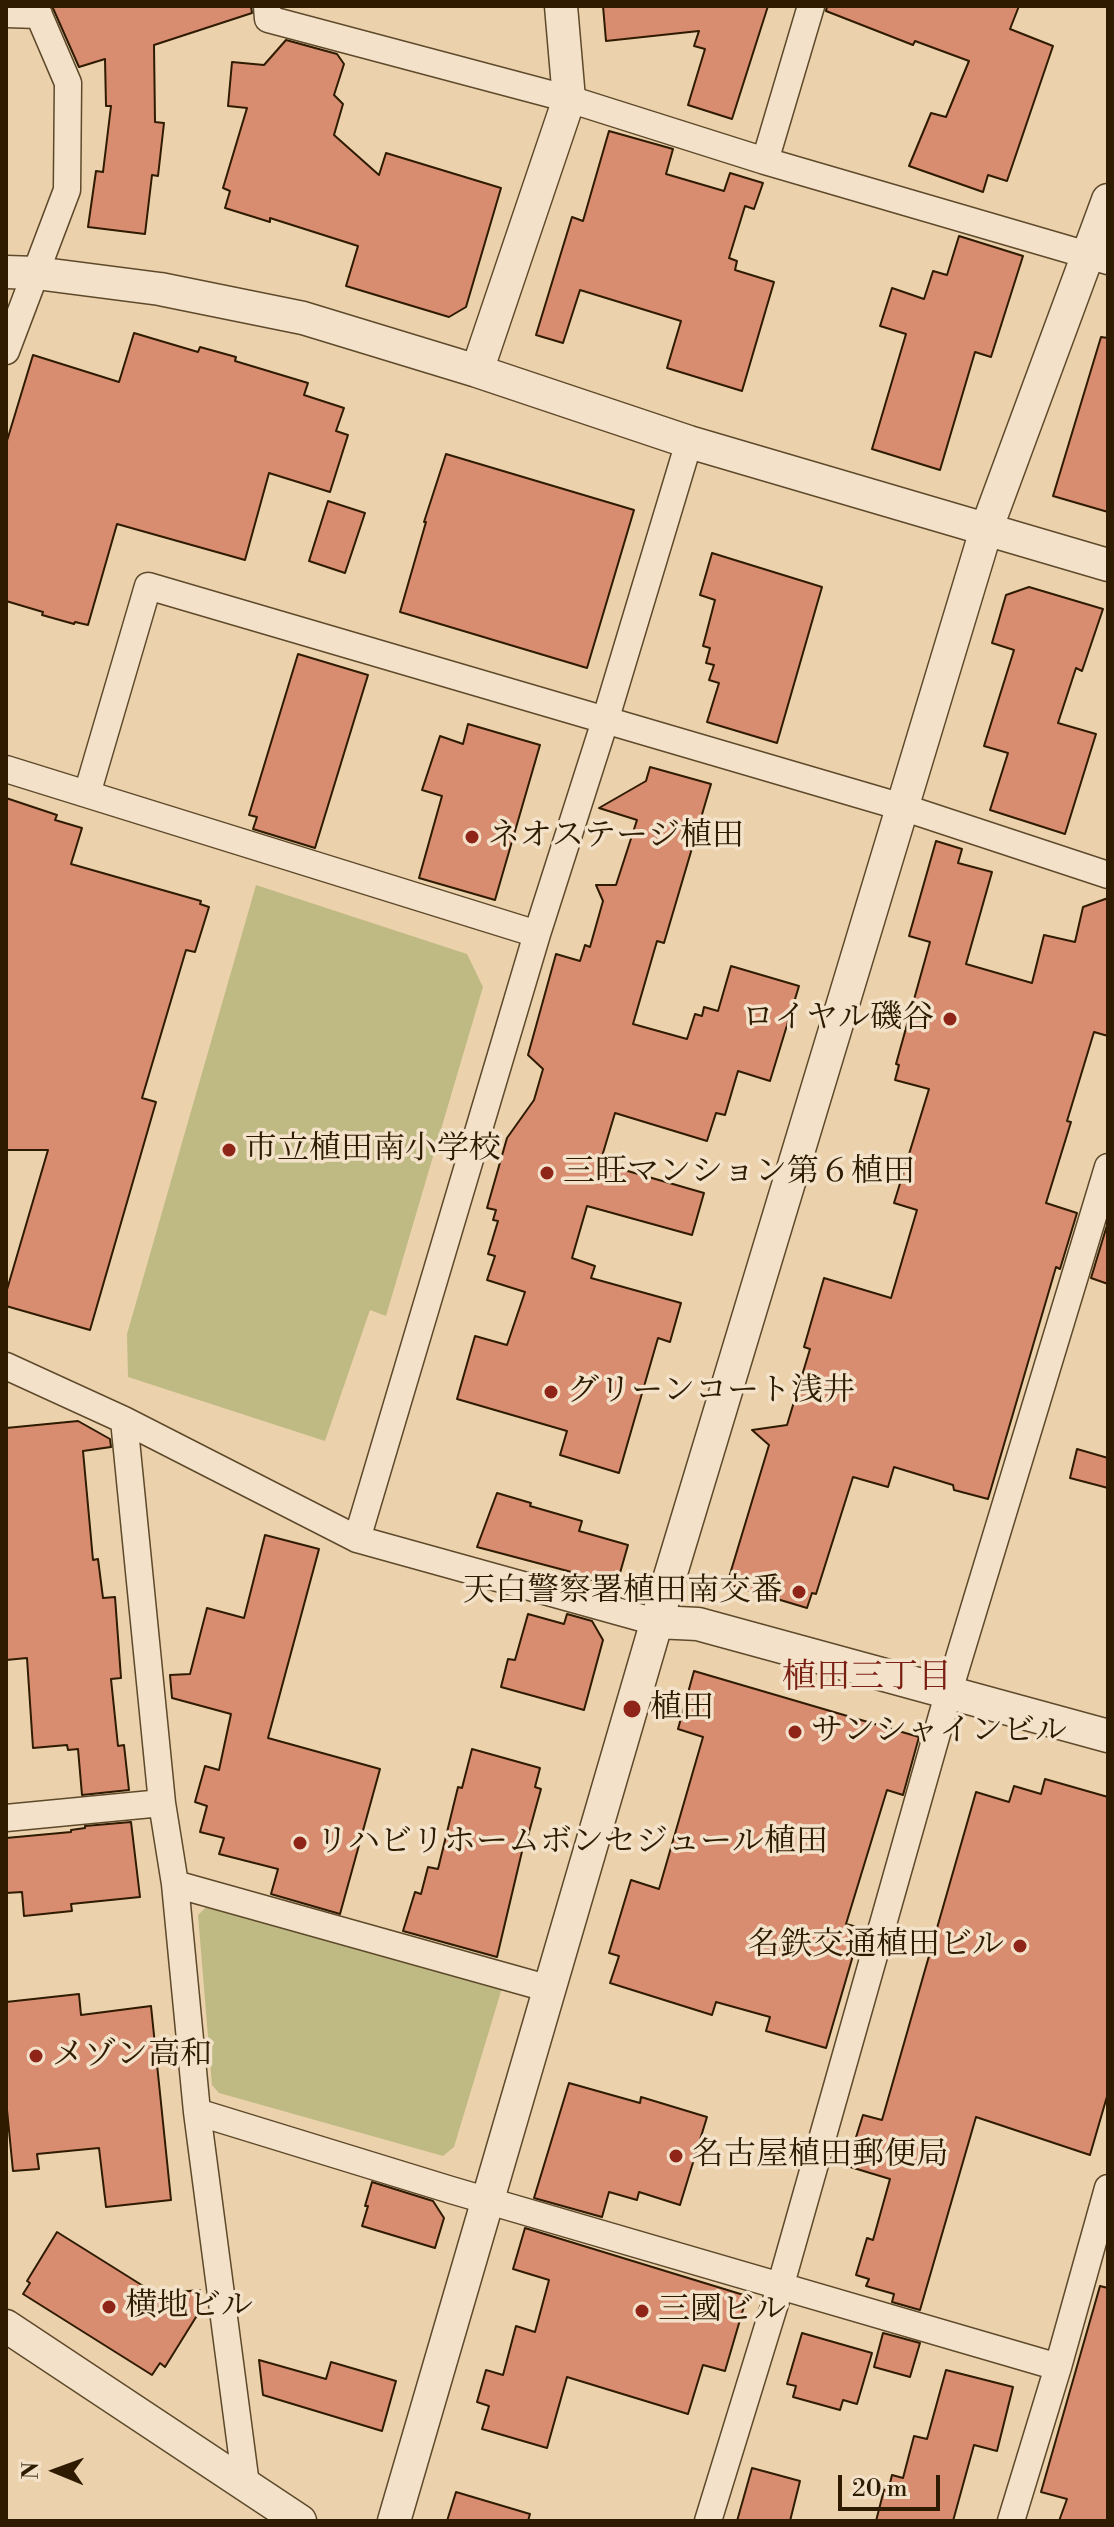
<!DOCTYPE html>
<meta charset="utf-8">
<style>
body{margin:0}
#map{position:relative;width:1114px;height:2527px;overflow:hidden;background:#ecd2ac;font-family:"Libre Bodoni",serif}
canvas{display:block}
.frame{position:absolute;inset:0;border:8px solid #2e1b00;pointer-events:none}
.north{position:absolute;left:16px;top:2431px;width:80px;height:80px;-webkit-text-stroke:6px #f3e2c9;paint-order:stroke;rotate:271deg;font-size:22px;font-weight:700;line-height:32px;text-align:center;color:#2e1b00}
.north::after{content:'';display:block;margin:auto;width:28px;height:36px;background:#2e1b00;clip-path:polygon(50% 0,100% 100%,50% 72%,0 100%)}
.scale{position:absolute;left:838px;top:2475px;width:102px;height:36px;box-sizing:border-box;border:4px solid #2e1b00;border-top:0;padding-left:10px;font-size:24px;line-height:28px;white-space:nowrap;color:#2e1b00;-webkit-text-stroke:6px #f3e2c9;paint-order:stroke}
</style>
<div id="map">
<canvas width="1114" height="2527"></canvas>
<div class="frame"></div>
<div class="north">N</div>
<div class="scale">20 m</div>
</div>
<script>
const ctx = document.querySelector('canvas').getContext('2d');
ctx.lineJoin = 'round';
function fill(path, color) {
  ctx.fillStyle = color;
  ctx.fill(path, 'evenodd');
}
function stroke(path, color, width, dash) {
  ctx.strokeStyle = color;
  ctx.lineWidth = width;
  ctx.lineCap = dash ? 'butt' : 'round';
  ctx.setLineDash(dash || []);
  ctx.stroke(path);
}
function drawText(font, color, halo, rows, align = 'center') {
  ctx.font = font + ' "Libre Bodoni","Noto Serif JP",serif';
  ctx.lineWidth = 7;
  ctx.setLineDash([]);
  ctx.textBaseline = 'middle';
  ctx.strokeStyle = halo;
  ctx.fillStyle = color;
  for (const [text, x, y, turn = 0] of rows) {
    ctx.save();
    ctx.translate(x, y);
    ctx.rotate((+turn || 0) * Math.PI / 180);
    ctx.textAlign = isNaN(turn) ? turn : align;
    if (halo) ctx.strokeText(text, 0, 0);
    ctx.fillText(text, 0, 0);
    ctx.restore();
  }
}
fill(new Path2D(`
 M256 885 467 954 483 987 386 1316 370 1310 325 1441 128 1377 127 1334Z
 M209 1904 502 1988 454 2147 443 2156 219 2093 212 2085 198 1915Z`), '#bfba84');
const building = new Path2D(`
 M52 6H251L252 13 154 45 155 122 164 123 158 176 152 175 145 234 88 227 96 171 103 172 111 106H106L105 59 79 67Z
 M603 6H768L732 119 688 105 705 49 694 46 699 31 606 41Z
 M827 6H1019L1010 29 1053 46 1007 181 988 175 983 192 909 166 931 113 946 117 969 61 915 41 913 45 826 11Z
 M286 40 337 54 344 64 334 95 343 104 334 135 379 175 386 153 501 188 466 307 449 317 346 286 358 246 270 218V222L225 208 230 191 223 188 247 108 228 106 232 62 264 65Z
 M609 131 673 149 666 174 724 191 730 173 763 183 754 209 745 206 729 258 737 261 735 270 774 282 742 391 667 368 681 321 580 290 563 343 536 335 572 217 583 221Z
 M959 236 1023 256 991 357 975 352 940 470 872 449 906 334 880 326 892 288 924 299 933 271 947 275Z
 M134 333 198 352 200 347 236 357 235 361 308 383 304 395 344 408 336 431 348 435 330 492 269 473 245 560 117 524 88 625 75 622 74 624 42 615 43 612 6 601V444L33 355 119 382Z
 M1101 337 1108 338V512L1053 496Z
 M446 454 634 510 587 668 400 612 426 522H424Z
 M328 501 365 513 345 573 309 561Z
 M712 553 822 587 777 743 707 722 719 683 709 680 714 665 706 663 710 648 703 646 715 600 700 595Z
 M1029 587 1103 609 1082 671 1076 668 1058 723 1096 734 1065 834 990 810 1008 753 984 746 1014 650 992 643 1006 595Z
 M298 654 368 675 315 848 253 829 257 817 249 815Z
 M468 724 540 745 495 900 419 878 442 796 422 790 440 736 463 744Z
 M650 767 711 784 664 943 657 941 633 1024 687 1039 695 1014 702 1016 704 1007 718 1011 731 966 799 986 770 1081 738 1071 725 1115 716 1113 707 1141 615 1113 600 1163 704 1193 692 1235 587 1206 572 1258 595 1266 591 1278 681 1303 670 1342 658 1338 619 1473 560 1455 567 1431 457 1399 475 1336 507 1345 525 1292 487 1280 495 1256 488 1254 498 1221 493 1220 496 1210 487 1208 507 1138 534 1100 543 1069 528 1055 556 954 580 961 585 945 590 947 603 901 596 885H616L637 820 599 808 646 781Z
 M6 798 57 815 55 820 82 828 71 864 201 901 200 904 209 907 195 952 186 950 142 1098 156 1102 90 1330 6 1306V1293L48 1150H6Z
 M936 841 962 849 958 863 992 872 966 964 1032 983 1044 935 1075 942 1083 907 1108 898V1036L1094 1032 1067 1121 1071 1122 1046 1203 1077 1213 1060 1269 1056 1267 988 1499 954 1490 953 1485 894 1467 888 1487 853 1477 816 1594 812 1593 807 1608 727 1584 769 1445 752 1430 787 1425 810 1349 804 1347 824 1278 891 1298 917 1210 894 1203 929 1089 895 1080 899 1065 896 1064 930 942 909 936Z
 M1108 1222V1284L1091 1278Z
 M78 1421 110 1439 111 1447 83 1451 93 1560 98 1559 103 1598 115 1597 121 1678 111 1679 118 1746 124 1745 129 1790 82 1795 78 1749 68 1750 67 1745 33 1748 27 1658 6 1660V1428Z
 M1077 1449 1108 1458V1488L1070 1478Z
 M497 1493 531 1503 530 1506 582 1521 579 1531 628 1545 616 1587 578 1576 579 1574 477 1547Z
 M265 1535 319 1549 268 1738 380 1769 340 1914 271 1894 278 1869 219 1854 224 1838 200 1832 207 1806 195 1802 205 1766 219 1770 231 1714 172 1698 170 1675 190 1674 207 1608 244 1618Z
 M528 1614 564 1624 567 1614 592 1621 603 1640 584 1710 501 1687 508 1659 515 1660Z
 M694 1671 919 1737 903 1795 887 1790 846 1924 861 1928 826 2048 766 2031 770 2017 716 2002 712 2015 610 1983 619 1956 609 1953 631 1880 659 1889 703 1737 678 1729Z
 M472 1749 540 1768 535 1787 541 1789 526 1843H524L497 1957 403 1931 415 1892 421 1894 428 1867 438 1869 458 1787 462 1788Z
 M1045 1779 1108 1797V2093L1090 2155 976 2117 920 2310 892 2302 894 2294 866 2286 869 2279 856 2275 867 2238 873 2240 890 2179 847 2166 863 2115 882 2120 976 1792 1009 1802 1014 1786 1041 1794Z
 M131 1822 140 1897 71 1904 72 1911 24 1916 22 1892 6 1893V1838L71 1832V1830L85 1828V1826Z
 M79 1994 81 2015 151 2006 171 2200 106 2207 99 2148 37 2154 39 2169 13 2171 6 2100V2002Z
 M569 2083 640 2103 641 2097 707 2117 680 2205 639 2192 637 2200 609 2192 602 2217 534 2198Z
 M372 2182 433 2201 444 2218 435 2248 362 2226 368 2206H365Z
 M525 2228 747 2296 725 2371 703 2365 688 2414 567 2377 547 2448 482 2429 489 2406 477 2402 486 2370 503 2375 516 2326 535 2332 549 2280 513 2269Z
 M57 2232 156 2294 200 2290 201 2309 165 2367 160 2363 152 2375 23 2294 30 2283 27 2281Z
 M1100 2286 1108 2288V2521H1059L1067 2499 1041 2492Z
 M802 2333 872 2353 857 2404 843 2400 840 2410 793 2397 796 2386 787 2384Z
 M883 2333 920 2343 910 2377 874 2367Z
 M259 2360 326 2379 331 2362 396 2381 382 2431 263 2395Z
 M946 2370 1013 2387 997 2451 974 2445 953 2521H876L885 2486 889 2487 892 2475 903 2478 914 2436 927 2439Z
 M752 2468 800 2481 790 2521H737Z
 M456 2492 530 2514 528 2521H447Z`);
fill(building, '#d88c70');
stroke(building, '#2e1b00', 2);
const minor = new Path2D(`
 M267 6 268 19 569 99 765 161 1108 261
 M6 14 39 15
 M765 161 811 6
 M6 351 67 190 68 83 35 6
 M6 769 537 934
 M87 794 148 586 902 807 1108 875
 M6 1366 124 1420 357 1539 656 1622
 M124 1420 162 1803 175 1884 197 2112 246 2485
 M357 1539 537 934 605 721 689 442
 M6 1818 162 1803
 M175 1884 550 1989
 M197 2112 451 2190 1058 2367
 M708 2521 781 2284 949 1691 1108 1167
 M1011 2521 1058 2367 1108 2188`);
const tertiary = new Path2D(`
 M6 272 36 273 160 289 303 318 477 371 689 442 1108 565
 M477 371 569 99 561 6
 M656 1622 698 1624 1108 1736
 M6 2326 300 2521
 M394 2521 668 1583 986 530 1108 200`);
stroke(minor, '#5e492b', 29);
stroke(tertiary, '#5e492b', 35);
stroke(minor, '#f3e2c9', 26);
stroke(tertiary, '#f3e2c9', 32);
for (const [x, y, r, color] of [
 [472,837,8,"#8f2418"],
 [950,1019,8,"#8f2418"],
 [229,1150,8,"#8f2418"],
 [547,1173,8,"#8f2418"],
 [551,1392,8,"#8f2418"],
 [799,1592,8,"#8f2418"],
 [632,1709,10,"#8f2418"],
 [795,1732,8,"#8f2418"],
 [300,1843,8,"#8f2418"],
 [1020,1946,8,"#8f2418"],
 [36,2056,8,"#8f2418"],
 [676,2156,8,"#8f2418"],
 [109,2307,8,"#8f2418"],
 [642,2311,8,"#8f2418"]
]) {
  const dot = new Path2D();
  dot.arc(x, y, r, 0, 2 * Math.PI);
  ctx.fillStyle = color;
  ctx.fill(dot);
  stroke(dot, '#f3e2c9', 3);
}
drawText('32px', '#2e1b00', '#f3e2c9', [
 ["ネオステージ植田",488,837],
 ["ロイヤル磯谷",934,1019,"right"],
 ["市立植田南小学校",245,1150],
 ["三旺マンション第６植田",563,1173],
 ["グリーンコート浅井",567,1392],
 ["天白警察署植田南交番",783,1592,"right"],
 ["植田",650,1709],
 ["サンシャインビル",811,1732],
 ["リハビリホームボンセジュール植田",316,1843],
 ["名鉄交通植田ビル",1004,1946,"right"],
 ["メゾン高和",52,2056],
 ["名古屋植田郵便局",692,2156],
 ["横地ビル",125,2307],
 ["三國ビル",658,2311]
], 'left');
drawText('34px', '#7a1f14', '#f3e2c9', [
 ["植田三丁目",867,1679]
]);
</script>
